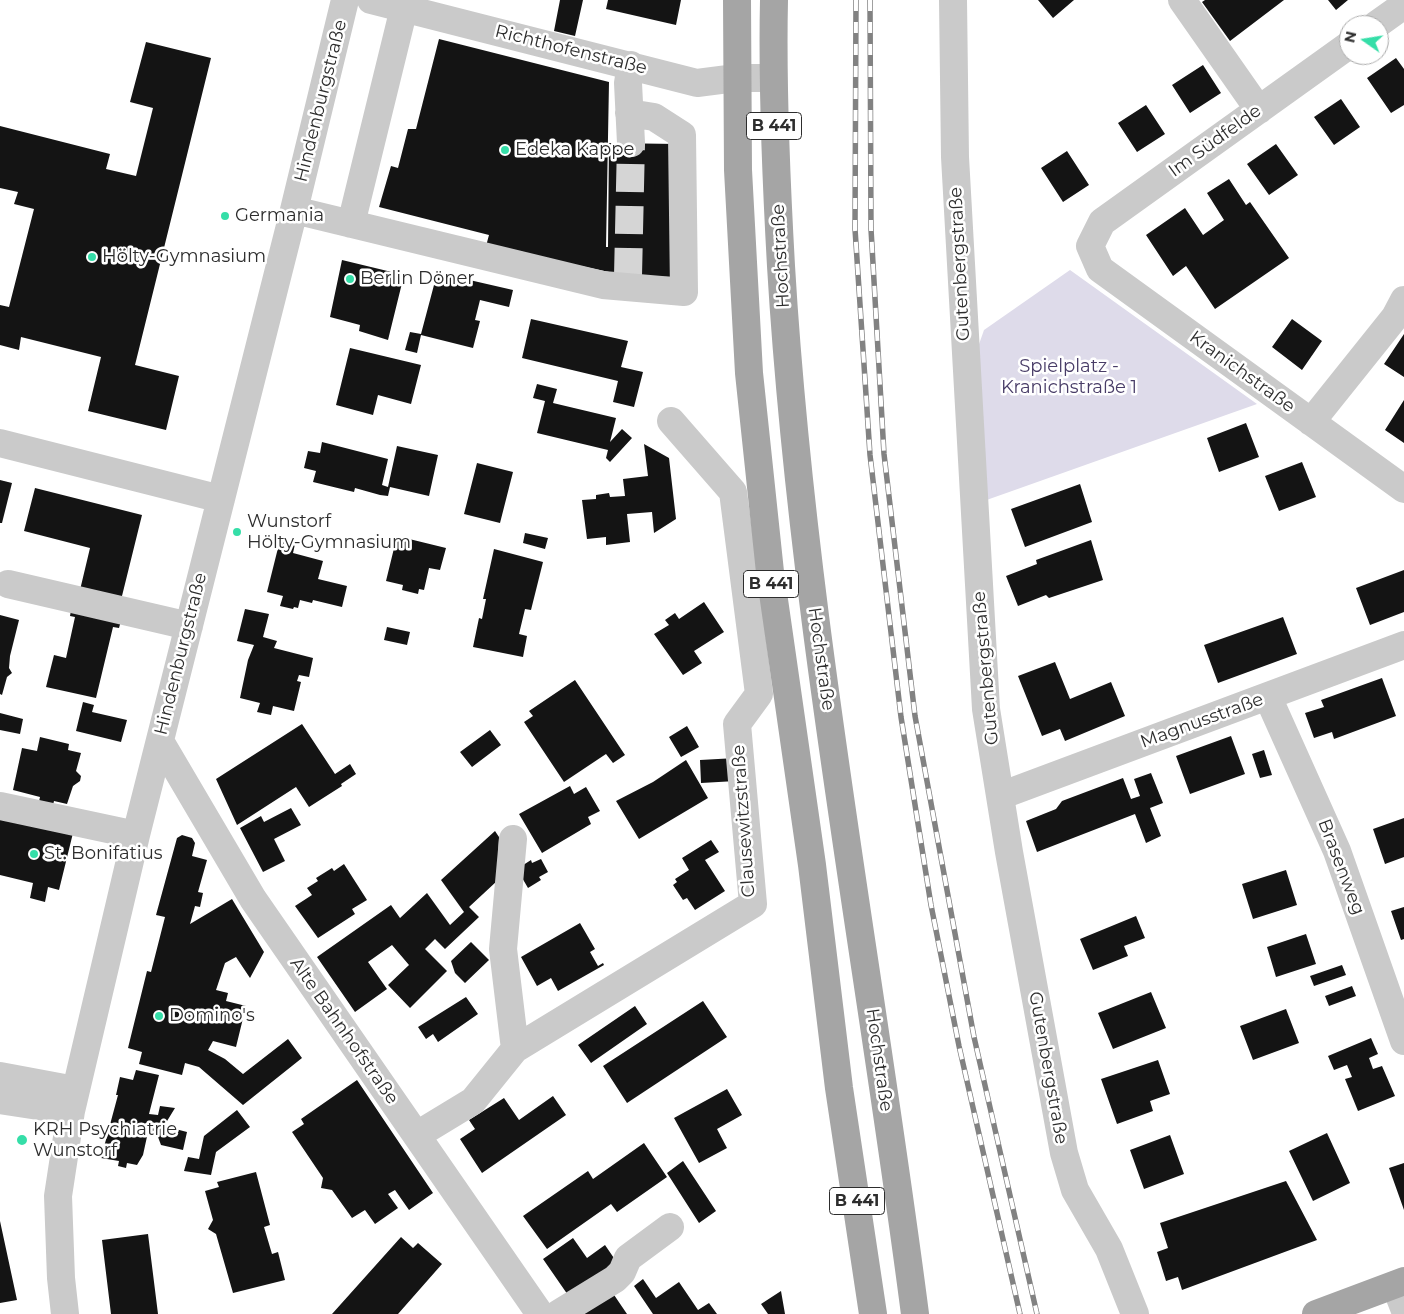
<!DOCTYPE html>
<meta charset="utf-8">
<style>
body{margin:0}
#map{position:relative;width:1404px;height:1314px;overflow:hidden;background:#fff;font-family:Montserrat,sans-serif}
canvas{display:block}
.north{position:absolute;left:1339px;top:15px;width:50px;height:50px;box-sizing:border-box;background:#fff;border:1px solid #ababab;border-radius:50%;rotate:283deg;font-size:14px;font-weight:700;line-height:20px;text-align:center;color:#2d2d2d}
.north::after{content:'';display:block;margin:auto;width:18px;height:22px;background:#35dea8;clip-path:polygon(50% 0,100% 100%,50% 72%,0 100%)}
</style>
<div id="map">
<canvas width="1404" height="1314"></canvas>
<div class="north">N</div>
</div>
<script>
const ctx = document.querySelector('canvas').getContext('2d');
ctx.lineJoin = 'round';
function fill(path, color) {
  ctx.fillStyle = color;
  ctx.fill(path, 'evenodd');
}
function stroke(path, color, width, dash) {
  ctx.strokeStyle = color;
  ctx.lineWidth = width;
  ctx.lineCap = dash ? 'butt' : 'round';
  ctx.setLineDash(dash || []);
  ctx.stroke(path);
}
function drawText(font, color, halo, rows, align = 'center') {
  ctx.font = font + ' Montserrat,sans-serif';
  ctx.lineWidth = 5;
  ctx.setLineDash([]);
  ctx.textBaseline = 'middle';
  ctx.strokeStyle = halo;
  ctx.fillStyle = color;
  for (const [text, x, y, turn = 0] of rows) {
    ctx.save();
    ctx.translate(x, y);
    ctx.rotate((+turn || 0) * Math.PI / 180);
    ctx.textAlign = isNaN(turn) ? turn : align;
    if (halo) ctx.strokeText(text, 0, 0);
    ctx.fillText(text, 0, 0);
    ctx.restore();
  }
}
fill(new Path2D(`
 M1070 270 1257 404 981 502 971 367 984 330Z`), '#dedbea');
fill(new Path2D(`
 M560 0H583L575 36 554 31Z
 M608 0H681L676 25 606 9Z
 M1038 0H1074L1053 18Z
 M1205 0H1284L1230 41 1202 2Z
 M1328 0H1348L1336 10Z
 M439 39 609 82 606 247H608L609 143 677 144 674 277 628 276 486 246 489 235 379 207 391 166 398 168 408 129H416Z
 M146 42 211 58 135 365 179 376 166 430 88 411 101 357 21 337 19 350 0 345V305L9 307 34 209 14 204 18 192 0 188V126L110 154 106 169 136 176 153 108 130 102Z
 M1396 58 1404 69V105L1391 113 1367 78Z
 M1203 65 1221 93 1190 113 1172 85Z
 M1341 99 1360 127 1334 145 1314 117Z
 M1146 105 1165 134 1137 152 1118 123Z
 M1276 144 1298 175 1269 195 1247 164Z
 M1067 151 1089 185 1063 202 1041 168Z
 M1229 179 1246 205 1250 202 1289 258 1215 309 1186 266 1173 276 1146 235 1185 208 1203 235 1224 220 1207 193Z
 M342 260 404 275 388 340 359 331 360 325 330 317Z
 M439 273 513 290 509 307 480 300 475 320 480 321 473 348 421 335 417 353 405 350 410 332 421 334 434 285H436Z
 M531 319 628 341 621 367 643 372 634 407 613 402 618 381 522 358Z
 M1292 319 1322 341 1302 370 1272 347Z
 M1404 334V377L1384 364Z
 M350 348 421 365 411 404 378 395 373 415 336 405Z
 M537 384 557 389 553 403 616 418 610 442 622 429 632 438 610 462 606 458 608 450 537 433 545 401 533 398Z
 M1404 400V443L1385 430Z
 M1246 423 1259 457 1219 472 1207 438Z
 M322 442 388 459 382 485 388 487 397 446 438 455 429 496 390 487 388 496 380 495 355 488 354 492 313 482 316 471 304 468 308 451 320 453Z
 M644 444 669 458 676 519 654 533 652 512 627 514 630 542 606 545V537L587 539 582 500 596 499V495L609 493 610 497 625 496 623 479 648 476Z
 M1302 462 1316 497 1279 511 1265 476Z
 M477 463 513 472 500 523 464 514Z
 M0 480 12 483 2 523H0Z
 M1080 484 1092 522 1025 547 1011 509Z
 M35 488 142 515 121 600 80 590 90 548 24 531Z
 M525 533 548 538 545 549 523 543Z
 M397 536 446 548 440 570 429 568 424 590 419 589 418 594 402 590 403 585 386 581Z
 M280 540 295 544 293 553 323 561 318 579 347 586 342 607 313 600 312 603 300 600 298 608 294 607 293 609 280 606 283 596 267 592Z
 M1091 540 1103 580 1049 598 1046 595 1018 606 1006 576 1037 564 1036 560Z
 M494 549 543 562 531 610 525 609 519 634 527 636 523 657 473 647 479 618 482 619 486 599H483Z
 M1404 570V612L1370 625 1356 588Z
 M704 602 724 632 694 651 702 663 683 675 654 634 669 625 665 620 675 613 679 619Z
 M72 605 122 617 119 628 113 627 96 698 46 687 54 655 66 658 75 617 70 616Z
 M245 609 269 614 263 637 277 641 274 648 313 658 309 677 299 675 297 681 301 682 294 711 273 706 271 715 257 712 260 703 240 698 248 660 254 645 237 641Z
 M0 615 19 620 10 656 9 668 12 673 7 677 2 695 0 694Z
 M1283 617 1297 654 1218 683 1204 645Z
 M387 627 410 632 407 645 384 640Z
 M1055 662 1070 699 1111 682 1125 716 1065 741 1060 729 1042 736 1018 676Z
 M1382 678 1396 716 1334 739 1332 732 1314 738 1305 713 1324 707 1321 700Z
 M575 680 625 755 613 763 606 754 564 782 524 722 533 716 529 711Z
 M83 702 94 705 92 712 127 720 121 742 76 731Z
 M0 713 23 719 20 734 0 730Z
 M302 724 335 774 350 764 356 774 341 784 342 786 309 807 296 787 237 825 216 779Z
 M687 726 699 747 681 757 669 737Z
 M490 730 501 745 472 767 460 752Z
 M1231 736 1245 774 1190 794 1176 756Z
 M40 737 69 744 68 750 81 753 76 771 81 776 80 781 73 786 67 804 54 801 52 809 38 806 40 797 13 790 22 748 37 751Z
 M1264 750 1272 775 1260 778 1252 754Z
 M736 758V781L701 783 700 760Z
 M686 760 708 798 639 839 616 801 653 782Z
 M1151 773 1163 803 1150 808 1161 836 1146 843 1135 814 1037 852 1026 821 1056 809 1062 801 1123 778 1131 799 1140 796 1134 779Z
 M570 786 574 794 586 787 600 811 588 817 591 824 542 853 519 814Z
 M291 808 301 825 274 839 285 861 263 872 240 828 261 816 264 822Z
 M0 816 73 833 59 890 48 887 45 902 30 898 33 883 0 875Z
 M1404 818V857L1385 864 1373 829Z
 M495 831 499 837 497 881 469 907 479 917 445 949 435 939 425 949 447 971 410 1008 388 985 409 965 392 945 368 962 387 989 355 1012 317 957 391 905 400 918 427 893 450 925 464 912 441 880Z
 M182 835 192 838 195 843 192 856 207 860 198 892 203 893 200 907 195 906 190 924 232 899 264 952 250 978 236 957 225 963 216 990 228 993 226 1001 246 1006 236 1047 213 1041 208 1050 225 1059 243 1074 288 1039 302 1058 243 1105 199 1067 185 1063 182 1075 139 1064 142 1052 128 1048 147 971 151 972 165 917 156 915 177 838Z
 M711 840 719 852 705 860 725 891 695 910 687 898 683 900 673 885 677 882 675 879 689 870 682 858Z
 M541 859 548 872 539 877 541 880 528 888 517 869 531 860 532 863Z
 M344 864 367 900 352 909 355 914 318 938 295 906 312 895 307 888 318 881 316 878 332 868 334 871Z
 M1286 870 1297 905 1253 919 1242 884Z
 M1404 907V939L1401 940 1391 911Z
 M1136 916 1145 938 1124 946 1128 956 1093 970 1080 939Z
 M580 923 595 949 590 952 598 966 603 963 604 965 558 991 551 978 537 986 521 957Z
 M1306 934 1316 964 1276 977 1267 947Z
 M471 942 489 960 465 983 455 973 451 961Z
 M1342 965 1346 975 1314 986 1310 976Z
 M1352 986 1356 996 1329 1006 1325 996Z
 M1151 992 1166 1028 1113 1049 1098 1013Z
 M466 997 478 1014 438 1042 433 1034 426 1039 418 1027Z
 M703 1001 727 1037 627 1103 603 1066Z
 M635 1006 647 1024 591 1063 578 1045Z
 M1286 1009 1299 1043 1253 1060 1240 1026Z
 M1371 1038 1378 1054 1369 1058 1373 1069 1382 1066 1395 1096 1358 1111 1345 1079 1352 1077 1347 1065 1334 1070 1328 1056Z
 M1158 1060 1170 1094 1150 1101 1153 1111 1117 1124 1101 1079Z
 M136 1070 159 1075 149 1114 158 1115 160 1106 175 1108 164 1126 187 1132 183 1150 161 1145 158 1137 152 1136 148 1132 143 1155 137 1165 127 1163 126 1168 118 1166 119 1161 101 1158 118 1095H116L120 1077 133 1080Z
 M357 1080 433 1193 409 1210 395 1190 388 1194 398 1208 375 1224 365 1210 352 1218 332 1190 321 1188 323 1178 292 1132 304 1124 301 1119Z
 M727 1089 742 1115 717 1129 727 1148 699 1163 674 1118Z
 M553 1096 566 1115 482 1173 460 1139 475 1129 469 1120 504 1098 519 1120Z
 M237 1110 250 1127 216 1152 211 1175 184 1171 188 1157 199 1159 204 1136Z
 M1327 1133 1350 1183 1313 1201 1289 1151Z
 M1170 1135 1184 1174 1144 1189 1130 1150Z
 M644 1143 667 1177 617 1212 611 1204 547 1249 523 1216 588 1171 593 1179Z
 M683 1161 716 1211 699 1223 667 1173Z
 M1404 1163V1210L1389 1168Z
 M256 1172 270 1225 264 1227 272 1254 278 1252 285 1280 233 1293 216 1234 208 1229 213 1220 205 1191 219 1187 217 1182Z
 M1286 1181 1317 1240 1182 1290 1178 1277 1166 1281 1157 1252 1168 1248 1160 1223Z
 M0 1221 17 1300 0 1303Z
 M148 1234 158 1314H111L102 1240Z
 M401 1237 413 1248 418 1243 442 1264 398 1314H332Z
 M573 1238 587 1258 605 1245 618 1264 570 1298 543 1259Z
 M643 1279 656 1298 679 1282 698 1310 709 1303 717 1314H653L634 1286Z
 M610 1289 627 1314H574Z
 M781 1291 785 1314H768L761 1304Z`), '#141414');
stroke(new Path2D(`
 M628 276 631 143`), '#d5d5d5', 28, [28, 14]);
stroke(new Path2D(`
 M371 0 697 83 736 78H773
 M953 0 955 157 986 709 1009 852 1064 1153 1075 1190 1109 1249 1135 1314
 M1182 0 1259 110
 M1376 25 1404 5
 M1349 45 1102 222 1090 246 1100 269 1404 489
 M631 143 628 83 631 65
 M294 210 603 285 684 292 682 135 654 117 629 113
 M351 224 404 8
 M1311 422 1395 317 1404 300
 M0 443 221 499
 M8 584 189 626
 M1268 697 1337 851 1404 1041
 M160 741 253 899 540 1314
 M1000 796 1404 645
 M0 806 136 835
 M513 839 503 949 515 1049
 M0 1076 75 1090
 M0 1100 71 1111
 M417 1135 473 1101 515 1049 753 904 737 724 759 694 733 492 671 421
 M1395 1285 1404 1308
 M65 1314 61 1278 58 1196 71 1111 136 835 294 210 345 0
 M558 1314 615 1279 622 1272 628 1258 670 1227`), '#cacaca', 28);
stroke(new Path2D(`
 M737 0 738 170 749 373 770 572 812 865 839 1088 873 1314
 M774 0C772 89 776 177 781 266 802 618 870 965 915 1314
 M1316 1314 1404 1281`), '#a5a5a5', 28);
const rail = new Path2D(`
 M856 0 855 229 870 455 901 717 931 905 959 1046 1020 1314
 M870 0 871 229 884 454 915 716 974 1037 1037 1314`);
stroke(rail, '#828282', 5.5);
stroke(rail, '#fff', 4, [11]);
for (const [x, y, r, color] of [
 [505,150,5,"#35dea8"],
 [225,216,5,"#35dea8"],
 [92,257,5,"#35dea8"],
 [350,279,5,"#35dea8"],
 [237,532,5,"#35dea8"],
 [34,854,5,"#35dea8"],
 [159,1016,5,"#35dea8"],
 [22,1140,6,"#35dea8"]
]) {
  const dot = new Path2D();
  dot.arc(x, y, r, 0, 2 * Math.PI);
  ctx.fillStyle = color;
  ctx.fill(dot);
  stroke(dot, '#fff', 2);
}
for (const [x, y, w] of [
 [774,126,55],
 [771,584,55],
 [857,1201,55]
]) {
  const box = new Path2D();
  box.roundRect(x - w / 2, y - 13.5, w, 27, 4);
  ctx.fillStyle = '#fff';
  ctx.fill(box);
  stroke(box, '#2d2d2d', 1);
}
drawText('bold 16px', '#2d2d2d', null, [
 ["B 441",774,126],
 ["B 441",771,584],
 ["B 441",857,1201]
]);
drawText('18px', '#2d2d2d', '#fff', [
 ["Richthofenstraße",571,50,14],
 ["Hindenburgstraße",321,101,-76],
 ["Im Südfelde",1215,141,-36],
 ["Hochstraße",781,256,-93],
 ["Gutenbergstraße",960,264,-93],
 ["Kranichstraße",1242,372,36],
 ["Hindenburgstraße",181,654,-76],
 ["Hochstraße",821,659,82],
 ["Gutenbergstraße",986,668,-95],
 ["Magnusstraße",1202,721,-20],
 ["Clausewitzstraße",744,821,-94],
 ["Brasenweg",1341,867,69],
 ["Alte Bahnhofstraße",344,1031,55],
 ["Hochstraße",879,1060,82],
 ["Gutenbergstraße",1048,1068,80]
]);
drawText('18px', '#2d2d2d', '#fff', [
 ["Edeka Kappe",515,150],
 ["Germania",235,216],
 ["Hölty-Gymnasium",102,257],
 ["Berlin Döner",360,279],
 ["Wunstorf",247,522],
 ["Hölty-Gymnasium",247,543],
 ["St. Bonifatius",44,854],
 ["Domino's",169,1016],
 ["KRH Psychiatrie",33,1130],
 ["Wunstorf",33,1151]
], 'left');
drawText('18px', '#483c67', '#fff', [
 ["Spielplatz -",1069,367],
 ["Kranichstraße 1",1069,388]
]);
</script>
